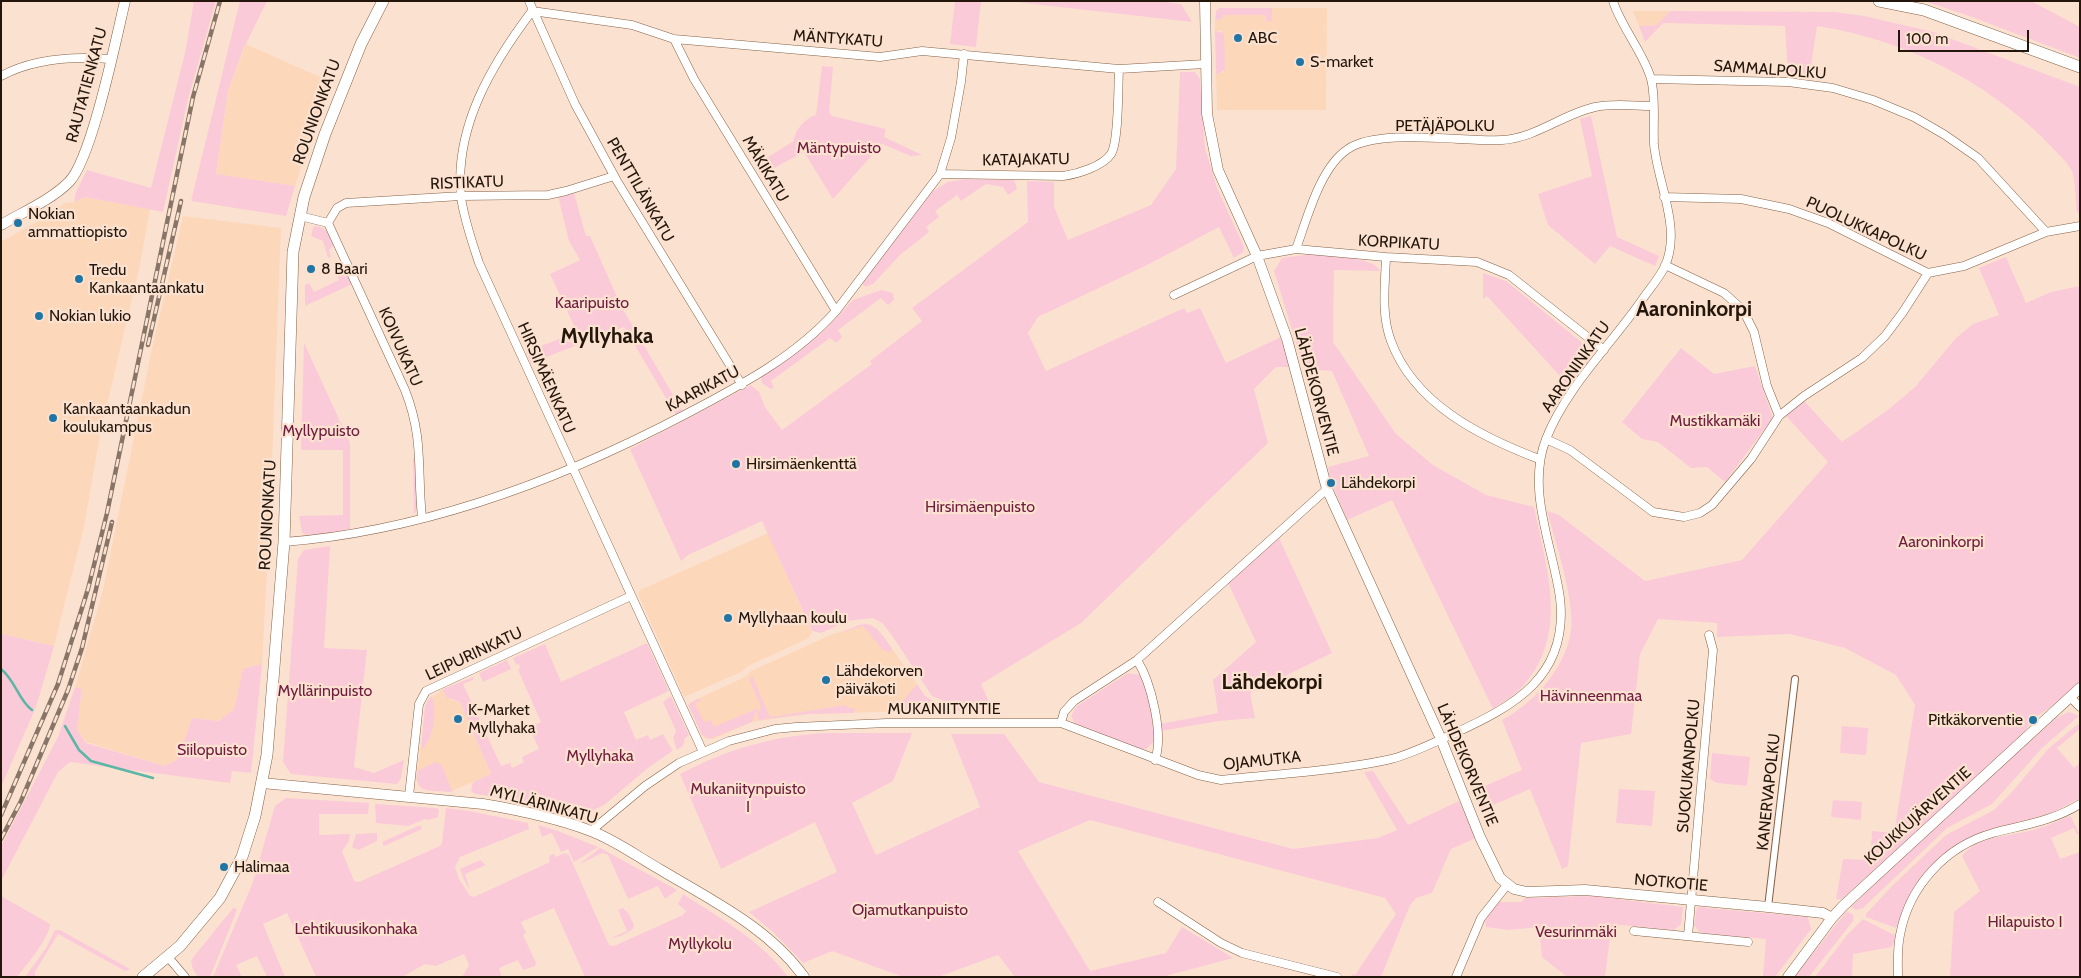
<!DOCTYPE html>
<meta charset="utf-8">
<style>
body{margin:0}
#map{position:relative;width:2081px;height:978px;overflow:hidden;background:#fbe2d0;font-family:Cabin,sans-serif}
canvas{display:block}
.frame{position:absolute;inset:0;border:2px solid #25160b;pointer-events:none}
.scale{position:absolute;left:1898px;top:30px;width:131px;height:22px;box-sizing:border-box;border:2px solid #25160b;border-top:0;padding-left:6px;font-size:15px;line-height:18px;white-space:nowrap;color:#25160b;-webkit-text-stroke:4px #fbe2d0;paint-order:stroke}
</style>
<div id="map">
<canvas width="2081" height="978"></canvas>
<div class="frame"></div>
<div class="scale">100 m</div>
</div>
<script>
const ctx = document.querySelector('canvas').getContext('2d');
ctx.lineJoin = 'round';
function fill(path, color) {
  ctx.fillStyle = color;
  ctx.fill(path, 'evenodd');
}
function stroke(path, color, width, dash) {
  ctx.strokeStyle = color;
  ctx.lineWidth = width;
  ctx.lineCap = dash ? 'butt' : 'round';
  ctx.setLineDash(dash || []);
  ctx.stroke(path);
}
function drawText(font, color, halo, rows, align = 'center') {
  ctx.font = font + ' Cabin,sans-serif';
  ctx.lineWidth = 4.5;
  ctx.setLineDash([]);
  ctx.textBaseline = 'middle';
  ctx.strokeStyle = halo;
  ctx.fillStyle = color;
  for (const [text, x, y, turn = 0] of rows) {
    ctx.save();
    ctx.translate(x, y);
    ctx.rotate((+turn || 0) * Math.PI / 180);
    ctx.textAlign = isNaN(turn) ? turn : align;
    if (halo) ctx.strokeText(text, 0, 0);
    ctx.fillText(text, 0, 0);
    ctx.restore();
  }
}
fill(new Path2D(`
 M1272 8H1327L1326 110H1217L1216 74 1223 72 1225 68 1222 31H1215V21L1223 15H1266V21H1272Z
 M1633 11H1670L1657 25 1639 26Z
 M246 44 329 81 295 186 216 175 228 91Z
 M85 197 150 209 140 265 100 435 84 527 54 646 1 634V242L52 213 64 203 74 202Z
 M183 216 281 228 270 513 262 664 243 670 234 709 219 721 192 718 178 759 165 766 86 742 77 730 82 689 75 687 103 590 153 344Z
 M768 533 812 633 807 639 748 666 741 672 684 697 638 594 640 590Z
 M867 624 877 629 884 637 925 696 939 705 944 710 808 714 752 722 713 739 705 738 702 735 689 703 745 677 751 671 833 634Z
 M443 689 451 700 460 702 491 774 450 792 423 789 419 786 416 779 427 701Z`), '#fdd7ba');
fill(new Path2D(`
 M194 1H216L188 99 163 212 85 197 74 202 76 192 87 170 151 188 185 53Z
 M240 1H267L243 50 228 91 216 174 295 186 286 216 191 201Z
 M955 1H981L976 47 950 44Z
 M1007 1H1158L1181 4 1192 22Z
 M1924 1H2031L2080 27V58L1972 17Z
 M1219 8H1272V21H1266V15H1223V18L1215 21 1216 11Z
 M1670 11 1834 12 1864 16 1933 32 2080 87V212L2077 213C2075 200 2076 183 2072 171 2068 162 2049 145 2042 137 1979 77 1902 39 1817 26L1809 78 1788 76 1785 26 1663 23 1645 42 1639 26 1657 25Z
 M1215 31 1224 33 1225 69 1220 73 1216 74Z
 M822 66 833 67 829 112 832 116 886 129 884 137 922 155 911 156 882 144 833 199 804 152 761 175 755 165 794 141C794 130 806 118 816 115Z
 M1180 72H1195L1200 79 1205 148 1217 188 1244 247 1243 252 1234 258 1219 227 1149 264 1038 317 1028 333 1046 371 1184 308 1187 313 1200 308 1226 363 1281 337 1289 367H1276L1254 389 1268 443 1081 623 981 684 994 713 959 711 951 704 932 696 891 634 882 623 873 618 847 621 821 633 812 631 762 521 688 555 681 561 630 449 751 385 759 392 765 407 782 430 872 364 870 361 922 321 912 308 1028 222 1027 181 1054 182V207L1068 240 1151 205 1176 169Z
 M1591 116 1617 237 1659 256 1655 266 1610 246 1595 264 1548 225 1538 194 1592 176 1580 119Z
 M965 179 1014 180 1017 189 1008 195 1003 187 986 184 961 201 957 195 935 211 939 217 926 227 929 232 900 255 874 283 866 287 863 285V280L933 191 948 182Z
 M574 193 586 236H590L621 306 683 412 676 415 624 327 531 363 526 352 577 332 550 274 580 260 569 241 558 196Z
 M315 226C327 227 330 235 334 245L329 250 331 257 328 258 323 241 311 236 313 228Z
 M1311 254C1324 255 1376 257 1380 271L1334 270 1333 342 1396 434 1433 465 1486 495 1534 507C1546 567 1570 634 1523 686 1515 695 1502 702 1493 709L1392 500 1347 520 1330 479 1328 467 1369 456 1332 371 1304 369 1274 271 1282 258Z
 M2006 257 2026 303 2051 292 2080 286V682L2054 705 2031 720 2024 734 1842 899H1836L1843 859 1870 860 1872 831 1894 833 1915 705 1896 675 1845 648 1790 634 1717 637V623L1658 619 1640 654 1631 734 1581 743 1568 866 1562 869 1530 789 1482 810 1473 791 1522 770 1502 720C1538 701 1576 657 1571 613 1568 579 1556 544 1547 511L1559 515 1645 581 1742 560 1828 462 1786 416 1804 401 1842 442 1889 409 1915 387 1956 338 1973 324 1999 315 1979 268Z
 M347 272 352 284 305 306V285L309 283 314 292 339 280 337 276Z
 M1483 273 1506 281 1591 350 1592 357 1569 386 1487 296 1483 299Z
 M881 290 893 293 894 300 888 305 881 298 838 330 842 337 836 343 830 338 771 381 774 388 770 389 762 383 761 377 825 330 853 300Z
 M304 343 350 443V529L311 536 302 533 299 516 343 515V450H301Z
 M1681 348 1714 374 1755 366 1773 418 1725 482 1707 467 1691 468 1658 442 1642 439 1622 422Z
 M416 457 417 506 416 512 412 515 414 512 413 459Z
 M1279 538 1332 653 1250 693 1255 718 1219 721 1161 731 1160 724 1218 713 1213 680 1256 642 1228 583Z
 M330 546 324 648 367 650 354 767 374 773 404 760 401 778 397 784 291 774 283 762 298 559 304 550Z
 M867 624C879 627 885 639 892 649L890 653 882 649 863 626 840 633 859 625Z
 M1 634 54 646 36 707 1 787Z
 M647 643 669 691 624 712 636 740 648 735 650 740 663 734 672 750 671 752 648 768 604 805 581 816 509 799 475 794 471 791 473 782 491 774 460 702 446 697 443 689 473 677V680L463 684 501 766 510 763 512 768 524 762 522 757 539 749 529 727 541 722 518 670 520 668 519 664 516 665 513 658 545 644 561 682Z
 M507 660 511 669 483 682 479 673Z
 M262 664 251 773 232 771 230 783 70 762 58 772 1 881V846L58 737 75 687 82 689 77 730 86 743 165 766 178 759 192 718 219 721 234 709 243 669Z
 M1128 673 1140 675C1151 693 1152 720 1155 740L1146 749H1139L1075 724 1071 716 1077 706Z
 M752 676 770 717 846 705 847 708H855L854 713 808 714 759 720 757 716 761 706 749 679Z
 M917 684 925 696 939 705 944 710 891 713V707L893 704 898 707Z
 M431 696C439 708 433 741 421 750L425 706Z
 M671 696 689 735 685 738 683 746 677 750 673 738 676 731 663 702Z
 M697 699 702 700 695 703 704 722 711 720 714 727 758 708 752 722 709 739 702 735 688 705Z
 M2069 712 2079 716 2043 747 1992 804 1947 828 1863 908 1856 910 1851 907 1903 856 2056 718Z
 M2078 724 2080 729 2057 748 2074 768 2080 763V798L2052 813 1992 829 1955 846 1924 875 1904 908 1896 928 1866 917V914L1893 885 1946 835 1994 810 2012 792 2048 749Z
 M1842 726 1868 728 1866 755 1840 753Z
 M829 733H912L893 781 852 803 876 855 980 807 951 734H1004L1039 782 1293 849 1378 838 1397 830 1364 772 1373 771 1408 825 1459 801 1476 838 1451 849 1432 893 1416 898 1410 905 1381 977H1351L1352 974 1355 975 1396 914 1385 898 1090 820 1018 851 1090 971 1166 953 1182 927 1233 958 1162 977H1015L998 955 938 977H903L832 951 803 963 773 932 749 912 837 872 815 822 721 869 680 774C728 749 775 735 829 733Z
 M1712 753 1750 757 1747 786 1717 783 1710 779Z
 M435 762 442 765 452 791 450 792C432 790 414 795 417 771Z
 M1619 789 1655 791 1652 826 1616 823Z
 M286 798 369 803 368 814H319V835L350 834 349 841 342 851 354 881 359 882 440 846 442 843 446 808 469 811 528 823 529 829 460 857 455 867 459 879 470 896 474 897 550 862 549 856 554 854 556 857 565 853 569 855 609 945 614 946 683 915 686 911 678 904 683 894C721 919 761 940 788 977H585L554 908 521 922 526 933 523 935 536 963 535 966 523 970 518 960 499 968 502 977H462L469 965 464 954 436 966 425 964 402 977H316L287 913 263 924 285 977H267L257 956 236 965 242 977H213L253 882 275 806Z
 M1833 800 1862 802 1861 820 1831 817Z
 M375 804 436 808 439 810 438 817 429 820 425 819 408 826 376 823Z
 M2069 816 2071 817 2079 833 2077 835 2074 828 2051 838 2060 859 2080 852V977H1950L1954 912 1980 891 1962 856C1978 836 2005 837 2029 831 2042 828 2056 822 2069 816Z
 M420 825 422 829 384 846 382 842Z
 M538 825 558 831 598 847 574 862 568 849 561 852 552 833 542 837Z
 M377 833V841L358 850 352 847 356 834Z
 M600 848 677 890 665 899 658 886 628 899 608 855 602 853 578 865Z
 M480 860 486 865 465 874 470 890 463 878 460 869Z
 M1 896 50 924C50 937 25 967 17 977H1Z
 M1592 896 1683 907 1681 924 1674 930 1620 925 1610 937 1605 977H1567L1542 957 1539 927 1509 930 1486 927 1485 921 1498 902H1521L1525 898Z
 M234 907 237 910 210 977H198L193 970 191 960Z
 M1697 907 1808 917 1811 929 1775 977H1763L1766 939 1700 933 1694 925Z
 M623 908 629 914 634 925 633 929 621 936 611 938 627 931 618 910Z
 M1847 911 1853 915V921L1809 977H1794Z
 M1863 919 1896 936 1892 947 1853 954 1852 977H1815L1847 935Z
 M55 930H60L130 969 125 971 58 934 35 972V977H25L46 948Z`), '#fbcad8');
stroke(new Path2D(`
 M1 669C16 681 18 700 32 710
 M65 726 79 750 91 761 153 778`), '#5bb6a5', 2.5);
const pedestrian = new Path2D(`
 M1768 907 1795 679`);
const minor = new Path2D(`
 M529 1 575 104 617 181 742 385
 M532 11C492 64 454 127 461 197 464 219 472 242 479 263L703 752
 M532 11 632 25 674 39 880 57 922 51 1119 69 1205 64
 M674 39 694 79 836 311
 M1 76C34 58 73 56 110 59
 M1651 79 1788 82 1833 88 1873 100 1914 117 1945 135 1978 158 2046 232
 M940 174 1063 176C1078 174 1103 166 1111 154 1119 142 1118 86 1119 69
 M1664 197 1741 199 1789 209 1828 223 1928 273 1964 266 2046 232 2080 226
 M300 216 328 223 405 390C424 438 417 470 422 518
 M328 223 337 208 346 203 461 196 548 195 566 191 614 176
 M1296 249C1307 219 1320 167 1348 149 1379 128 1464 142 1502 140 1536 138 1563 114 1595 107 1614 103 1634 106 1652 106
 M1386 257C1385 285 1381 315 1391 341 1414 404 1481 437 1539 459
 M1665 265 1724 293 1743 310 1754 332 1767 386 1779 416
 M1174 295 1257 256 1296 249 1386 257 1477 262 1509 275 1604 350
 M1546 439 1570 450 1653 512 1684 517 1700 513 1712 505 1751 459 1779 416 1804 396 1862 358 1885 336 1903 312 1928 273
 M284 542C426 531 563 479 688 413 741 385 795 357 836 311L940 174 951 138 961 82 964 54
 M1137 660C1151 682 1164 734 1155 760
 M2070 697 2080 707
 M1061 723 1064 712 1074 701 1137 660 1327 489
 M409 796 419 704 426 691 631 596
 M591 831 645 786 679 763 729 741 775 729 796 727 887 723H1061L1198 775 1221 780C1275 774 1335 771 1387 760 1410 755 1432 743 1453 734 1514 706 1569 677 1560 598 1553 547 1526 490 1546 439 1567 386 1612 344 1644 297 1651 287 1660 277 1665 266 1682 228 1657 182 1654 144 1653 124 1656 97 1651 79 1645 55 1621 27 1613 1
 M1158 902 1221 943 1242 953 1337 977
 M1634 931 1748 942
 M1688 936 1713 650 1709 635
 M168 957 185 977
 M1456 977 1481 918 1507 885
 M1898 977C1898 963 1897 948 1900 935 1909 886 1946 846 1993 833 2023 825 2053 821 2080 804`);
const tertiary = new Path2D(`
 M1205 1 1207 114 1218 170 1257 256 1287 339 1327 489 1441 739 1480 837 1500 878 1514 889 1527 892 1585 890 1768 907 1823 913 1832 918
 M1 225C23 212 51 200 69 182 92 158 116 39 125 1
 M262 783 483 804C519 810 557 818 591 831 615 840 638 857 661 870 711 900 769 928 804 977
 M1788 977 1832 918 1843 906 2080 688`);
const secondary = new Path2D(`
 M1879 1 1924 10 2080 67
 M143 977 180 946 220 898 242 857 255 816 267 755 284 542 293 252 304 197 325 134 361 44 383 1`);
stroke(pedestrian, '#846145', 8);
stroke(minor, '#846145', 9);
stroke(tertiary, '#846145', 11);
stroke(secondary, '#846145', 12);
stroke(pedestrian, '#fff', 6);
stroke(minor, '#fff', 8);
stroke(tertiary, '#fff', 10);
stroke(secondary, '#fff', 11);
const rail = new Path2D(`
 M148 345 181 201
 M1 815 58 684 88 589 107 513 193 97 220 1
 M1 839 21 801 68 690 82 648 112 522`);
stroke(rail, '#897567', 4.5);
stroke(rail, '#fbe2d0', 2.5, [8]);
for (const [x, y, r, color] of [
 [1238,38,5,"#2175a5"],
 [1300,62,5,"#2175a5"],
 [18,223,5,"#2175a5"],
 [311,269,5,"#2175a5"],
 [79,279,5,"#2175a5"],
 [39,316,5,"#2175a5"],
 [53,418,5,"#2175a5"],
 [736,464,5,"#2175a5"],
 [1331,483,5,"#2175a5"],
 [728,618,5,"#2175a5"],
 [826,680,5,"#2175a5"],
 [458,719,5,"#2175a5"],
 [2033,720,5,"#2175a5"],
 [224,867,5,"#2175a5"]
]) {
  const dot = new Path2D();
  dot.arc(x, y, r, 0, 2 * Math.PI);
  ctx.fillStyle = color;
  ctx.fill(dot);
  stroke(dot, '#fbe2d0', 2);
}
drawText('16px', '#25160b', '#fbe2d0', [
 ["ABC",1248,38],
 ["S-market",1310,62],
 ["Nokian",28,214],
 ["ammattiopisto",28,232],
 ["8 Baari",321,269],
 ["Tredu",89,270],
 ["Kankaantaankatu",89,288],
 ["Nokian lukio",49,316],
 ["Kankaantaankadun",63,409],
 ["koulukampus",63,427],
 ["Hirsimäenkenttä",746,464],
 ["Lähdekorpi",1341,483],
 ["Myllyhaan koulu",738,618],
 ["Lähdekorven",836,671],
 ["päiväkoti",836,689],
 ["K-Market",468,710],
 ["Myllyhaka",468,728],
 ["Pitkäkorventie",2023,720,"right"],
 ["Halimaa",234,867]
], 'left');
drawText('16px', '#25160b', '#fbe2d0', [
 ["MÄNTYKATU",838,39,4],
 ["SAMMALPOLKU",1770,70,4],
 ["RAUTATIENKATU",87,85,-75],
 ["ROUNIONKATU",317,112,-70],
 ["PETÄJÄPOLKU",1445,126],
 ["KATAJAKATU",1026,160,-1],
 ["MÄKIKATU",765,169,59],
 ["RISTIKATU",467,183,-2],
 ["PENTTILÄNKATU",640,190,60],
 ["PUOLUKKAPOLKU",1866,229,25],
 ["KORPIKATU",1399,243,3],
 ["KOIVUKATU",400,347,66],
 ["AARONINKATU",1576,367,-55],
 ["HIRSIMÄENKATU",546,378,66],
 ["KAARIKATU",703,389,-28],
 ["LÄHDEKORVENTIE",1316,392,75],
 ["ROUNIONKATU",268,515,-87],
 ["LEIPURINKATU",474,654,-25],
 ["MUKANIITYNTIE",944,709],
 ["OJAMUTKA",1262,761,-6],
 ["LÄHDEKORVENTIE",1467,765,67],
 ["SUOKUKANPOLKU",1689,766,-85],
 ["KANERVAPOLKU",1769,792,-84],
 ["MYLLÄRINKATU",544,805,15],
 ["KOUKKUJÄRVENTIE",1918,816,-42],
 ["NOTKOTIE",1671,883,5]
]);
drawText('16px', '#6f1b3f', '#fbe2d0', [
 ["Mäntypuisto",839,148],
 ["Kaaripuisto",592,303],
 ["Mustikkamäki",1715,421],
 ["Myllypuisto",321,431],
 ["Hirsimäenpuisto",980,507],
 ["Aaroninkorpi",1941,542],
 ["Myllärinpuisto",325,691],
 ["Hävinneenmaa",1591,696],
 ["Siilopuisto",212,750],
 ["Myllyhaka",600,756],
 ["Mukaniitynpuisto",748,789],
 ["I",748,807],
 ["Ojamutkanpuisto",910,910],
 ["Hilapuisto I",2025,922],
 ["Lehtikuusikonhaka",356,929],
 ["Vesurinmäki",1576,932],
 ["Myllykolu",700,944]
]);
drawText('bold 21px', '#25160b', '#fbe2d0', [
 ["Aaroninkorpi",1694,310],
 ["Myllyhaka",607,337],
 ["Lähdekorpi",1272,683]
]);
</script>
